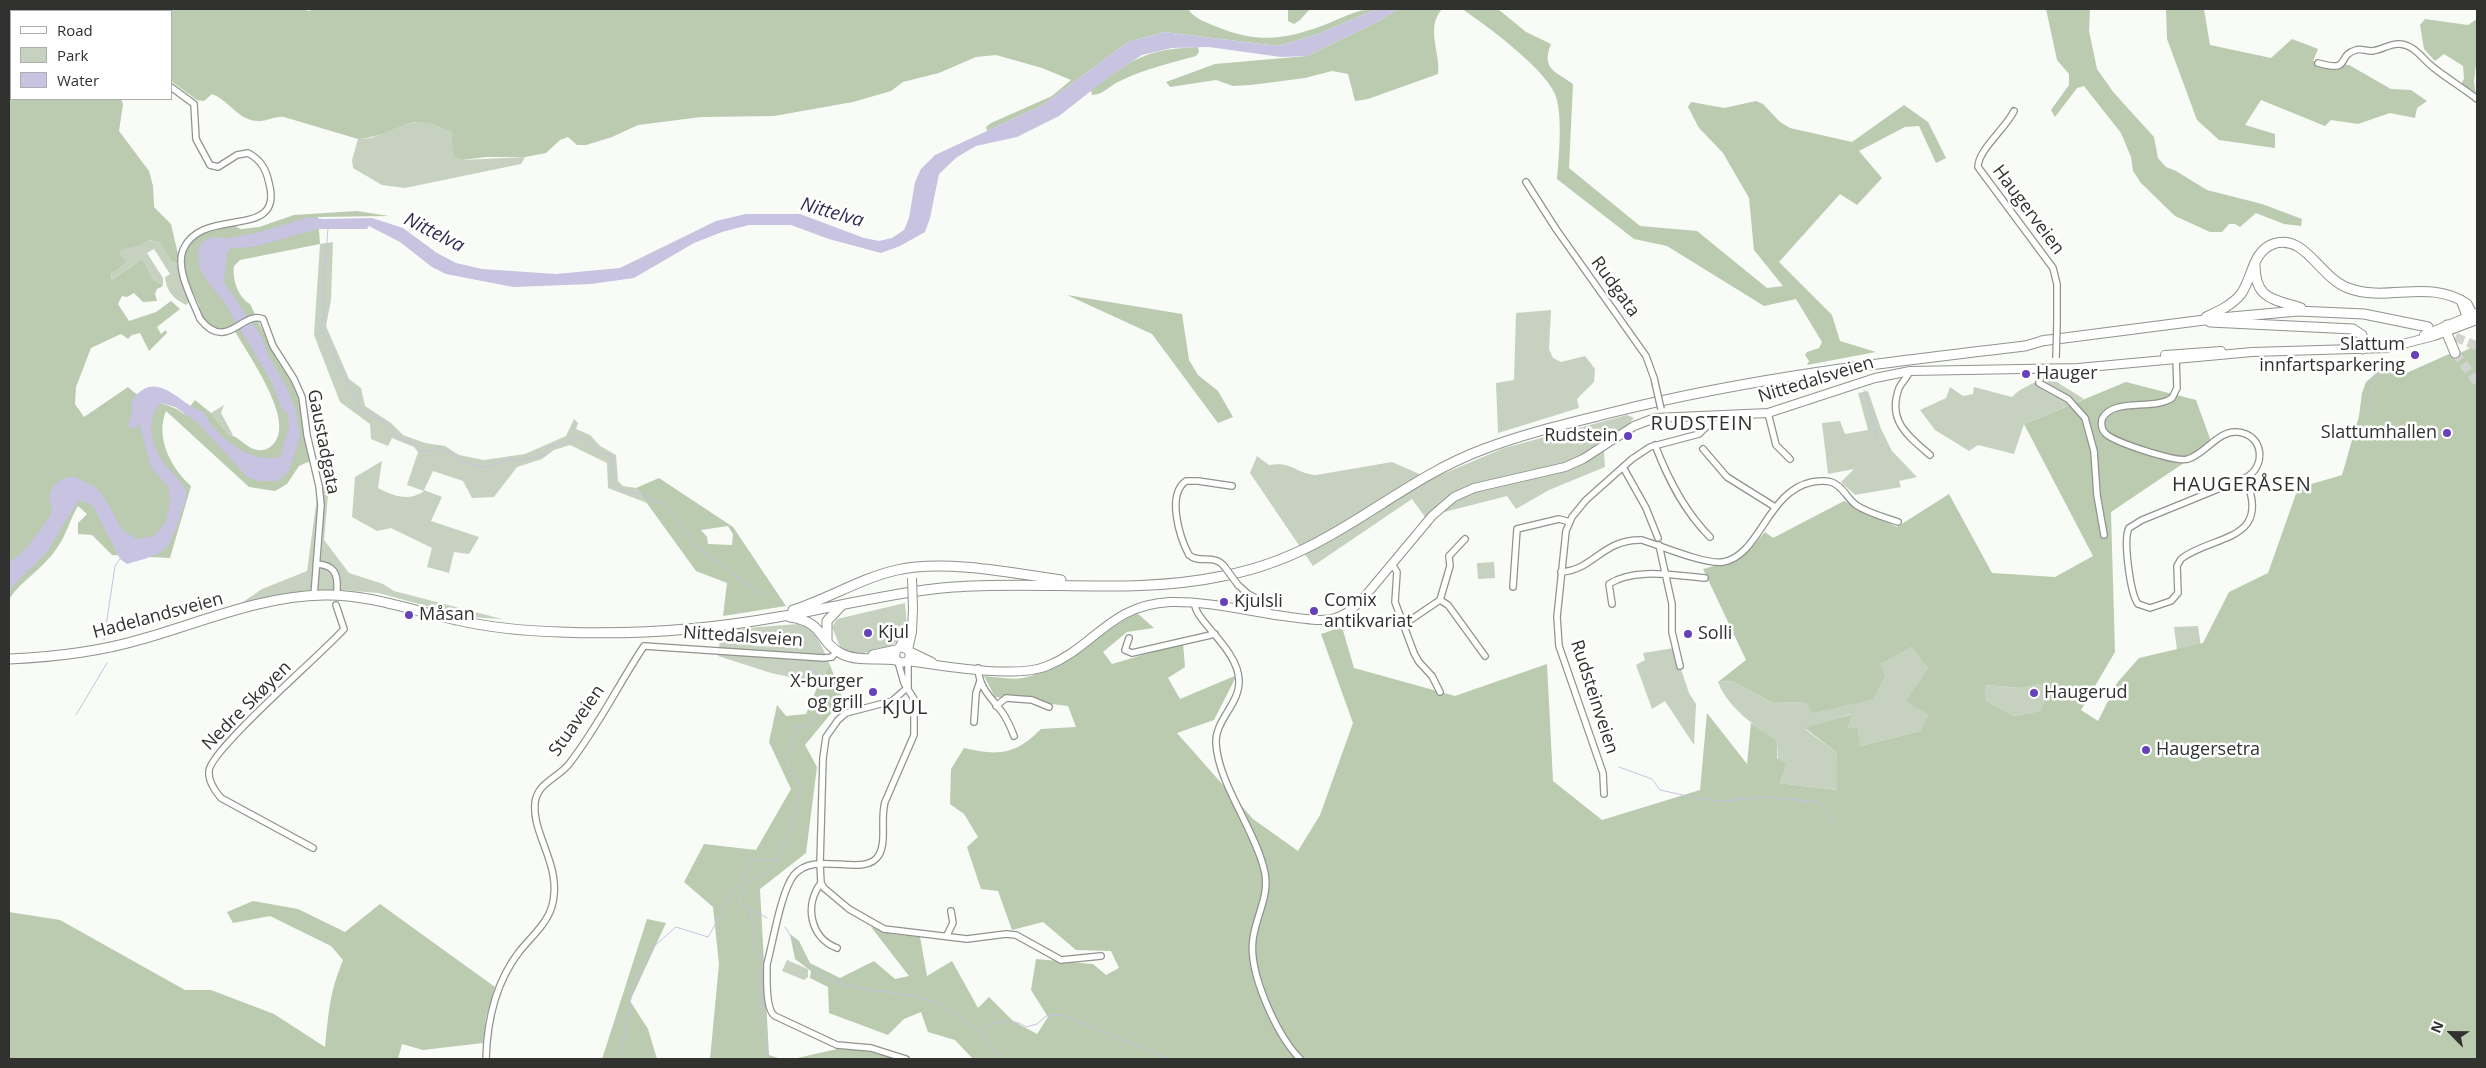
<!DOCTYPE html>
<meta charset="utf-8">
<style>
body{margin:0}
#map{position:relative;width:2486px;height:1068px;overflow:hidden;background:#f8fbf6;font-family:"Open Sans",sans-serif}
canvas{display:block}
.frame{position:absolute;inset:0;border:10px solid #313230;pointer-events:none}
.legend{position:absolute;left:10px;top:10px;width:162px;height:90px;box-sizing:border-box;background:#fff;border:1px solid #adadac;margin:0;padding:6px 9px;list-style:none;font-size:15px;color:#313230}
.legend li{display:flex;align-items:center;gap:10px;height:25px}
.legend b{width:25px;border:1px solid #adadac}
.north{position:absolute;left:2426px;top:1008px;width:50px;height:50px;-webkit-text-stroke:4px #fff;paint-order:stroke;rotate:293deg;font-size:14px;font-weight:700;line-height:20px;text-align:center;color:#313230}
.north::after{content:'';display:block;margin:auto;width:18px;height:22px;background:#313230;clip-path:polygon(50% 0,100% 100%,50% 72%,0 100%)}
</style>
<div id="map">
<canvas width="2486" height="1068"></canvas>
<div class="frame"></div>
<ul class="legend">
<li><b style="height:6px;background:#fff"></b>Road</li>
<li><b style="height:14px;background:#c6d2bf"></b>Park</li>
<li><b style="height:14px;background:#c7c3e1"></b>Water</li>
</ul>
<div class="north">N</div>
</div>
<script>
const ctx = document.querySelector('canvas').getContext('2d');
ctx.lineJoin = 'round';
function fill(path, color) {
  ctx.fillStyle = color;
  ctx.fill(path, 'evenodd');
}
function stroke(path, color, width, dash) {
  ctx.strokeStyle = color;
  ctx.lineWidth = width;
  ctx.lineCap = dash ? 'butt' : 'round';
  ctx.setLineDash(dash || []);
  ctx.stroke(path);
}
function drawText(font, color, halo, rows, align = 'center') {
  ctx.font = font + ' "Open Sans",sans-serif';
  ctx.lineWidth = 5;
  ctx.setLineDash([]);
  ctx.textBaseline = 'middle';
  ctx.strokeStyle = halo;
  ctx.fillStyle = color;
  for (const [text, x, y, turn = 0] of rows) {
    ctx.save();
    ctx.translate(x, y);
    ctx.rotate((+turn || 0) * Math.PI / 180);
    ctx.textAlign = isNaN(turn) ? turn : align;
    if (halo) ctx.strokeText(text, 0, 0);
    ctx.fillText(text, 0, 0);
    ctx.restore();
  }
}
fill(new Path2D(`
 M424 121 436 123 451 132 455 156 462 160 525 157 521 164 405 188 382 185 353 168 352 160 358 139 371 138 401 125Z
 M148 240 161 242 171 261 177 264 191 301 186 305C173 299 166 290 165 277L170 274 154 249 147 253 163 278V286L152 278 139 261 112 280 111 274 124 265 120 255 122 248 139 246Z
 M333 242 331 300 326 326 349 379 361 388 365 406 391 423 403 435 425 443 445 446 459 455 484 460 525 454 566 436 574 419 578 423 576 429 590 435 600 446 616 455 618 481 623 486 636 488 647 503 608 488 607 463 570 445 554 450 542 459 517 467 494 497 472 498 463 481 433 471 424 490 442 497 431 521 479 537 469 554 454 552 449 573 427 567 432 548 391 528 377 531 352 517 355 477 382 461 378 488C393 496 410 502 424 491L407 485 418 452 414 447 392 438 388 446 371 439 370 424 340 402 314 335 320 244Z
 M1551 310 1549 349 1553 358 1561 362 1585 356 1595 369 1594 382 1577 399 1579 408 1498 433 1496 383 1514 380 1516 313Z
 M2047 376 2084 399 2024 424 2014 454 1978 445 1969 451 1935 430 1920 410 1946 398 1950 387 1963 396 1973 394 1974 387 2012 397C2022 386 2034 384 2047 376Z
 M1868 391 1881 429 1892 451 1917 477 1899 481 1901 487 1855 495 1841 482 1854 469 1828 474 1822 423 1840 421 1845 434 1868 430 1858 393Z
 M224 405 221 413 233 435H229L211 413Z
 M1627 415 1634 418 1604 451 1605 467 1549 490 1516 509 1507 496 1425 517 1412 499 1313 566 1250 473 1257 456 1269 465C1293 461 1294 473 1316 475L1392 462 1431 479 1504 448Z
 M329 484 324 540 349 573 383 584 394 591 502 619 468 617 378 593 342 590 304 591 243 602 262 589 307 571 318 490Z
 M1494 562 1495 578 1478 579 1477 563Z
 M905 603 907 626 899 640 886 650 855 654 841 649 832 627 837 619Z
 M798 624C818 631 822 647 830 665L819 683 771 673 718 656 721 630ZM781 631 783 647 755 646 750 638Z
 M2198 626 2201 647 2177 650 2174 627Z
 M1912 647 1928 669 1929 716 1920 731 1860 746 1848 729 1851 714 1805 729 1837 753V790L1779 783 1777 741C1755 726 1728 708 1718 682L1732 681 1773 703 1806 702Z
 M1674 648 1689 693 1696 704 1694 745 1665 701 1652 709 1636 665 1645 660 1643 653Z
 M2039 684 2049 690 2040 711 2014 716 1985 700V685L2022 688Z
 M787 960 808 969V977L804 980 782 971Z`), '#c6d2bf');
fill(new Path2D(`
 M164 9H302L309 11 313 9H1188C1193 18 1209 24 1220 28 1263 45 1292 38 1334 21 1350 14 1359 9 1377 9L1318 34 1278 46 1164 32 1128 42 1043 105 987 131 986 127 991 123 1052 96 1071 80 1042 68 996 55 976 57 939 73 903 82 891 91 853 102 774 116 701 117 638 125 612 137 586 145H577L568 137 560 140 546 153 525 157H486L462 160 454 156 451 132C409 107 397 136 358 139L284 117C275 116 268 121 260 121 239 122 230 101 212 94L204 101 197 100 171 81V11H163Z
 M1288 9H1310L1300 20 1294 24 1288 21Z
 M1398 9H1442C1425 28 1441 53 1438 74L1368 99 1355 101 1348 74 1332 71 1305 78 1251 85 1233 86 1216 80 1170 87 1166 82 1215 64 1307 56 1377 22Z
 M1462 9H1498L1526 32 1551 44C1541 69 1555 71 1573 84L1569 168 1640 226 1697 231 1767 288 1783 286 1754 250 1749 198 1723 153 1699 128 1688 107 1691 102 1724 108 1756 101 1763 104 1780 122 1790 128 1852 142 1904 105 1928 122 1946 158 1936 163 1919 126 1905 127 1859 151 1882 178 1857 205 1840 194 1779 262 1832 315 1840 341 1876 352 1807 365 1809 361 1805 355 1807 352 1819 348 1822 342 1796 299 1764 306 1667 246 1634 239 1557 179C1559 157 1563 114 1555 94 1543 67 1486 25 1462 9Z
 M2046 9H2090L2089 31 2097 69 2114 93 2154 137 2158 158 2166 167 2176 171 2207 190 2262 204 2302 219 2301 226 2284 224 2256 213 2240 227 2235 224H2229L2222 232H2210L2175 216 2141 183 2133 171 2131 157 2121 133 2084 86 2077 88 2055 117 2051 110 2069 85V74L2057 60Z
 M2166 9H2204L2210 45 2271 58 2292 39 2318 49 2313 61 2349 65 2391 89 2411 90 2427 101 2417 108 2415 118 2390 113 2358 124 2331 120 2325 126 2261 100 2245 125 2275 134V148L2219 140 2197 120 2167 39Z
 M2425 19 2468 25 2477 19V55L2474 82 2476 95 2461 84 2464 79 2463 66 2444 54 2435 61 2424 49 2420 25Z
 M1198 47 1199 52 1196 56C1171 63 1144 69 1120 81 1110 85 1103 95 1092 95L1091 90C1131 59 1147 49 1198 47Z
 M9 60H11V99H121L123 104 119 131 149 171 153 186 154 207 171 224 178 254 177 264 171 261 160 242 149 240 139 246 122 249 120 255 125 260 124 265 111 274 112 280 139 261H143L152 278 163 286 157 289 155 294 157 301 143 302 134 293 127 297 122 296 118 304 129 321 156 312 171 301 180 309 157 327 161 334 166 330 167 333 149 351 140 333 132 335 128 339 121 334 91 348 76 387 75 404 84 417 128 387C143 403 168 401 184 414L195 400 211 413 229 435C241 436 247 452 263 450 267 450 272 446 275 442 294 417 246 352 233 328L218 330 210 327 202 318 199 305 184 274V253L190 242 201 235 222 227 233 225 241 229 259 227 294 215 357 211 389 216 318 217 320 244 240 260 234 266C232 279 238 297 250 304L276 358 295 388 301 406 310 461 299 466 287 484 275 491 249 487 166 411C155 438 171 468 191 486L170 558 112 555 92 535 78 534V523L87 514 78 506C70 519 66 536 57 548 44 568 22 580 9 599Z
 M1067 295 1182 314 1189 360 1198 375 1218 391 1233 417 1218 423 1152 334Z
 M2477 345V1059H973L955 1040 928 1032 921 1012 904 1019 888 1035 829 1013 828 987 810 978 811 971 795 959 790 934 799 941 810 963 840 978 874 961 895 979 909 976 871 927 892 934 920 937 927 976 952 961 978 1008 989 997 1013 1021 1037 1034 1048 1017 1031 990 1036 959 1093 964 1106 975 1119 968 1111 951 1076 950 1043 922 1012 930 998 891 981 889 967 847 978 837 964 814 950 804 951 769 964 748C998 756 1015 755 1041 729L1076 727 1068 706 995 697 984 676C996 677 1011 680 1023 678 1070 668 1095 632 1137 613L1154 628 1127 632 1103 652 1112 664 1183 643 1185 667 1168 678 1180 699 1237 675 1214 720 1177 733 1253 819 1298 851 1320 815 1353 723 1321 634 1342 627 1354 668 1455 696 1547 664 1553 781 1602 820 1700 790 1707 713 1747 764 1751 723 1777 741V758L1786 764 1779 783 1837 790V753L1805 728 1852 714 1848 728H1857L1860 746 1920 731 1929 715 1906 701 1928 669 1912 647 1880 664 1885 676 1873 699 1813 713 1806 702 1773 703 1732 681 1718 682 1746 660 1703 569C1736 560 1742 558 1765 532L1773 538 1844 501 1897 527 1949 494 1992 573 2055 577 2093 556 2024 424 2126 382 2196 400 2212 444 2111 512 2115 652 2081 710 2098 721 2117 683 2139 658 2203 643 2229 592 2268 573 2298 488 2342 475 2359 416 2362 393 2366 382 2380 370 2402 375 2449 354 2454 356ZM2039 684 2049 690 2040 711 2014 716 1985 700V685L2022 688Z
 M659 478 733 527 786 606 723 616 727 583 696 571 636 488ZM728 526 733 534 732 545 708 544 707 537 701 530Z
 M830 665 843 699 805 745 817 767 806 853 760 889 769 1055 781 1059H710L719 964 713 907 684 882 704 844 756 850 791 789 769 742 777 705 786 716 806 714 819 683Z
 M253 901 298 909 345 932 380 904 495 987 486 1017 483 1043 423 1050 402 1044 398 1059H9V912L60 920 185 990H211L274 1014 325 1047C329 1011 329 994 343 960L331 946 270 916 233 923 227 912Z
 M647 919 666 923 630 1001 648 1029 657 1059H602Z
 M837 1049 872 1051 897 1059H793Z`), '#bacbaf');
fill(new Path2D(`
 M1377 9H1398L1377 22 1307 56 1281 57 1209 47 1172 48 1142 55 1114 73 1059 116 1017 137 976 146 957 157 939 174 930 218 925 232 900 246 881 253 829 239 791 225H749L722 232 694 243 634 278 591 284 513 287 446 274 432 267 400 242 369 226 367 229H318L253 247 231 248 227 253 224 283 262 337 269 357 287 388 296 411 300 437 289 471 278 481H258L247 477 198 423 175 407 161 403C144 419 152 447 164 463 170 471 183 482 186 491 188 498 183 507 181 513 169 553 166 553 127 564L120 559 93 506 83 501H78L47 552 9 590V563L25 550 49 518 52 511 49 496 53 486 62 479 73 476 94 486 102 494 123 531 137 539 154 536 166 521 170 502 168 487 151 467 139 424 134 429 128 427 133 408 131 402C153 369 174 397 196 409 198 410 201 410 203 412 206 414 208 421 211 425 227 444 254 463 280 457L289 427 288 414 283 411 271 381 224 302 207 281 199 267 198 251 201 243 212 237 229 238 257 233 309 217 323 219 372 218 403 228 437 253 456 263 482 269 556 274 620 268 716 221 746 214H800L864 238 879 241 892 238 904 230 909 218 915 182 921 169 935 155 1043 105 1128 42 1164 32 1278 46 1318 34Z`), '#c7c3e1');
stroke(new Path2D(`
 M328 228 323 293 325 310 321 328 346 382 351 388 361 410 385 422 399 438 416 445 420 451H429L439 447 466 463 485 467 511 459 521 460 541 456 545 454 549 446 567 443 575 436 583 438 596 451 612 456V470L614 477 612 484 625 492 644 494 651 500 663 503 687 530 693 544 764 596
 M1864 390 1878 440
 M2372 412 2370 395 2376 370
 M104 640 115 566 120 559
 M76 715 107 663
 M1619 767 1652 779 1660 790 1701 799 1723 801 1765 797 1819 802 1834 822
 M751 911 754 944 762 960 763 971 758 975 759 985 762 988 760 996 764 1001 761 1003 768 1059
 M767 918 738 902 745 885 765 872 778 860 794 817 801 786 787 766 796 725 805 728C823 712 826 702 826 679L806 666
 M785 927C796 943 802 961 818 973 842 990 890 991 918 997 941 1002 961 1017 979 1031 994 1022 1011 1016 1026 1027L1037 1024 1046 1016 1063 1015 1169 1059
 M979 1031 1002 1059
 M620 1059 634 982 652 948 676 927 708 937 752 860H778`), '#c7c3e1', 1);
stroke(new Path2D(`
 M2443 332 2477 346
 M2455 353 2477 382`), '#d0d3ce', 9, [9, 4.5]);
const minor = new Path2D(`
 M92 9V11
 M2318 63C2353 73 2335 56 2356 50 2360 48 2366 51 2371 51 2381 51 2389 43 2400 44 2415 45 2423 60 2434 68 2448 79 2463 88 2477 99
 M171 87 194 104 196 139 210 165 218 167 237 155 248 153C261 160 266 169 269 183 285 242 201 205 183 250 175 269 193 301 200 319 227 353 242 310 263 319L273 346 294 379 302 397 307 435 319 486 321 505 314 596
 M2014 111C2006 128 1978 150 1978 167L2053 268 2057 284V323
 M1526 182 1556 229 1646 356 1654 378
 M2176 357 2177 388 2172 398C2153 411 2113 397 2102 419 2101 424 2101 429 2105 433 2113 442 2177 463 2188 459 2205 454 2219 430 2237 432 2264 434 2267 467 2245 478L2142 520 2129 528C2123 539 2130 593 2138 604L2150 608 2171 601 2178 593 2177 566 2181 559C2210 535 2274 543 2245 478
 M2043 368 2039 383 2068 399 2085 418 2094 451 2097 495 2104 535
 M1910 371C1907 378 1902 382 1899 388 1887 421 1908 436 1930 455
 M1768 413 1776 445 1790 459
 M1655 445C1668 479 1684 511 1710 537
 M1703 449 1727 477 1775 507
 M1623 467 1646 508 1658 538
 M1659 545 1672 604V632L1680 666
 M316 564C334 565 338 573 337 590
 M1392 564 1397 572 1395 602 1414 653 1419 662 1432 676 1440 692
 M1224 566C1215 554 1199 564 1189 555 1180 538 1166 495 1186 481H1198L1232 486
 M1561 572C1594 570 1602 539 1642 540 1661 546 1706 565 1723 562 1760 556 1767 491 1812 482 1818 481 1824 480 1831 482 1842 485 1847 498 1856 505 1868 513 1884 517 1898 522
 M1238 585 1248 594 1267 604 1268 614
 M1513 587 1517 529 1559 519 1570 522
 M1440 600 1448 605 1485 656
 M1195 604C1194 620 1238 649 1239 680 1240 704 1215 720 1216 743 1218 783 1254 828 1264 869 1271 894 1256 915 1253 939 1248 973 1277 1035 1300 1059
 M1612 604 1609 584C1635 567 1676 576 1705 578
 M1403 625 1440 600 1450 566 1449 556 1465 539
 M1129 638 1125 650 1132 653 1215 634
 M898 662 904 683 914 699V735L885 802C880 819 887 841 879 855 865 879 815 849 794 875 781 891 773 942 767 964 767 976 765 1010 775 1016L837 1045 871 1048 906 1059
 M978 668C979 688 991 697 1002 712 1007 719 1011 728 1014 736
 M908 687 892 701 846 713 838 720 826 737 823 758 820 864 821 883 824 888 849 909 884 929 967 939 1006 934 1016 935 1061 960 1101 956
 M908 687V661
 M996 706 1006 698 1032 700 1049 707
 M974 722 976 693 980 681
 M1604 794 1603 773 1559 646 1557 617 1566 531 1572 517 1586 500 1632 459 1650 447 1699 434 1707 426 1709 415
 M313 848 221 798C215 791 208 781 209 771 210 750 324 652 344 629L336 605
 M821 883C804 905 810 938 837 948
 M947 935 953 923 951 911
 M486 1059C487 1022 496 982 519 952 530 938 547 924 552 906 563 866 532 836 535 803 537 783 558 778 569 764 598 727 618 685 644 646L824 658 832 657 837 651`);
const secondary = new Path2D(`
 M2424 335 2477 313
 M2165 355 2221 351
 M899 648 911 626
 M908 650 912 632 913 608
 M909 651 932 662
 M908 661 910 655 908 650 901 647 896 650 895 658 900 663 908 661C943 666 1016 679 1047 666 1095 647 1109 605 1170 602 1207 601 1247 611 1283 616 1299 618 1317 622 1332 619 1344 616 1353 609 1361 601L1432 516 1454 497 1474 488 1565 467 1583 459 1634 426 1655 418 1768 413 1875 378 1910 371 2078 368 2252 352 2387 348 2434 336 2477 320`);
const trunk = new Path2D(`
 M2255 265C2255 300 2274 299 2301 308
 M2461 300 2467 316 2475 320
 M2206 317C2219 311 2232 305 2241 294 2253 277 2252 252 2273 244 2305 233 2319 277 2348 288 2387 303 2430 278 2467 304L2475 320
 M2210 322 2353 329 2362 335 2363 349
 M2447 325 2446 331 2455 353
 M2041 341 2220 318 2298 311 2364 314 2428 327
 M793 610C828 599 861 578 897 570 943 559 1014 573 1061 580
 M790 617C825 622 818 642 842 654 858 662 879 657 896 660
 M827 640V621L841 606
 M873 655 896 650
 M9 659C54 657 99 652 142 639 202 622 261 596 324 595 369 594 413 611 457 620 491 628 525 631 560 632 633 635 706 630 778 617 836 607 894 592 953 587 1043 580 1133 595 1223 576 1260 569 1296 555 1329 536 1381 507 1427 470 1484 449 1526 433 1570 423 1614 412 1749 378 1887 362 2025 346L2046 340`);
stroke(minor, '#90938e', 8);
stroke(secondary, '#90938e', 10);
stroke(trunk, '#90938e', 11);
stroke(minor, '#fff', 5.5);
stroke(secondary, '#fff', 8);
stroke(trunk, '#fff', 9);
const minorBridge = new Path2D(`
 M2056 358 2057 323
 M1654 378 1661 409
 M1224 566 1238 585`);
const secondaryBridge = new Path2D(`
 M912 578 913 608`);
stroke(minorBridge, '#90938e', 8, []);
stroke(secondaryBridge, '#90938e', 10, []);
stroke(minorBridge, '#fff', 5.5);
stroke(secondaryBridge, '#fff', 8);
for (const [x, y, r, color] of [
 [2415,355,5,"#6641ba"],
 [2026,374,5,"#6641ba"],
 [2447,433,5,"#6641ba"],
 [1628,436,5,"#6641ba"],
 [1224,602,5,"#6641ba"],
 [1314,611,5,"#6641ba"],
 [409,615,5,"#6641ba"],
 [868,633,5,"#6641ba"],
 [1688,634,5,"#6641ba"],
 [873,692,5,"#6641ba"],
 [2034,693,5,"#6641ba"],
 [2146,750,5,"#6641ba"]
]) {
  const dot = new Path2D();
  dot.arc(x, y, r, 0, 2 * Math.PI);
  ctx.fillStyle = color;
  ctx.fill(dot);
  stroke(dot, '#fff', 2);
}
drawText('18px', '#313230', '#fff', [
 ["Haugerveien",2028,210,53],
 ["Rudgata",1615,287,54],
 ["Nittedalsveien",1816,380,-17],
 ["Gaustadgata",323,442,79],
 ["Hadelandsveien",158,616,-15],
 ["Nittedalsveien",743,637,4],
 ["Rudsteinveien",1594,697,72],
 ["Nedre Skøyen",247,706,-45],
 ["Stuaveien",577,721,-55]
]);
drawText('18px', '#313230', '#fff', [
 ["Slattum",2405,345,"right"],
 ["innfartsparkering",2405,366,"right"],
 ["Hauger",2036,374],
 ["Slattumhallen",2437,433,"right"],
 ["Rudstein",1618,436,"right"],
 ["Comix",1324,601],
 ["antikvariat",1324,622],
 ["Kjulsli",1234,602],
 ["Måsan",419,615],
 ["Kjul",878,633],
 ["Solli",1698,634],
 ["X-burger",863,682,"right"],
 ["og grill",863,703,"right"],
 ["Haugerud",2044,693],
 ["Haugersetra",2156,750]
], 'left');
drawText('italic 19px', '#352b55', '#fff', [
 ["Nittelva",832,213,16],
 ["Nittelva",434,233,27]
]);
ctx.letterSpacing = '1px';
drawText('20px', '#313230', '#fff', [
 ["RUDSTEIN",1702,424],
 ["HAUGERÅSEN",2242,485],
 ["KJUL",905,708]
]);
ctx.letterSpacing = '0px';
</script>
